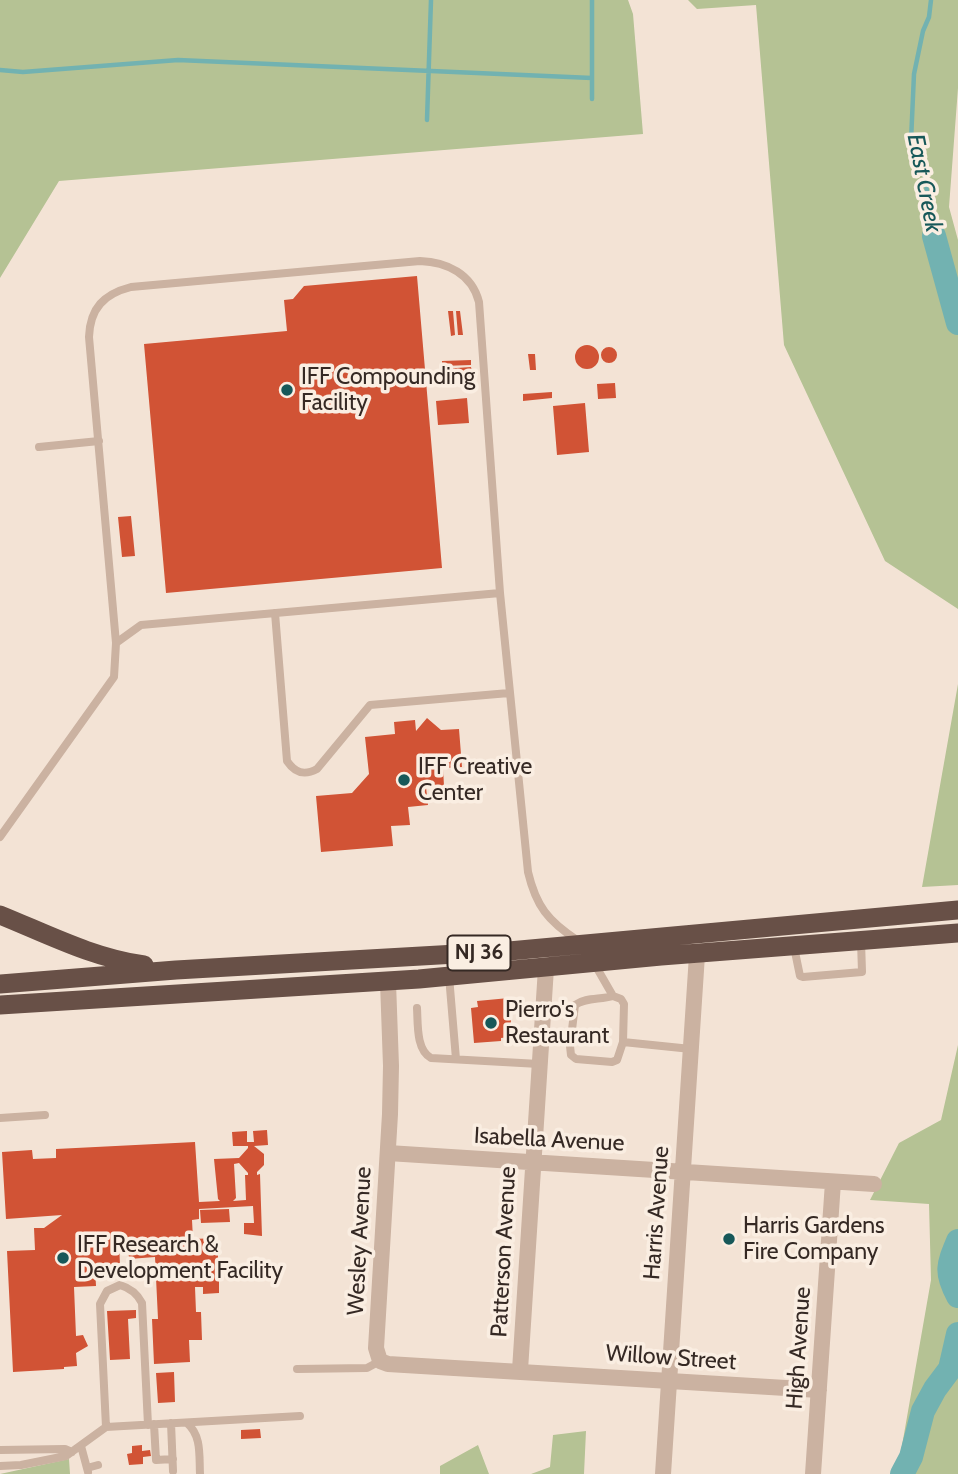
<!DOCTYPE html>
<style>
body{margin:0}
canvas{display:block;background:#f3e3d5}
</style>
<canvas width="958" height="1474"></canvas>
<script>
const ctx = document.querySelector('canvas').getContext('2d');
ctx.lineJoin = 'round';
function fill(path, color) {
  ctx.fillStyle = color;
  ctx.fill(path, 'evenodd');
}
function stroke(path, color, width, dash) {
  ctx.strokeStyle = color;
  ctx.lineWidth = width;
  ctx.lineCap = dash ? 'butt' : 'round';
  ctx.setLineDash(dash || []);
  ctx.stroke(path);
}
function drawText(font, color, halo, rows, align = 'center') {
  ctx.font = font + ' Cabin,sans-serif';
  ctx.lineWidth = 7;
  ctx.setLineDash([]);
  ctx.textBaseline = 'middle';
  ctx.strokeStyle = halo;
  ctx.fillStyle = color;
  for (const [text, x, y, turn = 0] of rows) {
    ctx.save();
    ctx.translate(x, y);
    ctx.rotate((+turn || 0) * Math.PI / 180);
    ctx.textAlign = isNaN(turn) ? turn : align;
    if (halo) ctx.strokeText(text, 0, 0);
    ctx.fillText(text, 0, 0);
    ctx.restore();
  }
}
fill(new Path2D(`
 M0 0H628L633 14 643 134 59 181 0 278Z
 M688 0H958V88L949 207 958 240V609L885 561 784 345 756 5 697 9Z
 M958 684V885L922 887Z
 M958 1045V1474H897L931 1280 929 1204 870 1200 899 1143 941 1120Z
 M586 1431 584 1474H531L550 1467 553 1435Z
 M478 1445 489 1474H440V1466Z
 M69 1459 70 1474H0Z`), '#b5c294');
stroke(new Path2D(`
 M592 0V99
 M931 0 929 17 923 31 914 74 911 141 924 172 934 236
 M0 70 23 72 178 60 592 78
 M427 120 431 0`), '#72b2b1', 4.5);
stroke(new Path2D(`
 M934 236 958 323
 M958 1241C948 1265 945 1272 958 1296
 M902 1474 911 1457 923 1411 935 1389 950 1369 958 1334`), '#72b2b1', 24);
fill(new Path2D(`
 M417 276 442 568 166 593 144 344 287 331 284 300 293 299 304 286Z
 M448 311H453L455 335 451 336Z
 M456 311H460L463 335H458Z
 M575 357a12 12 0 1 1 24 0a12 12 0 1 1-24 0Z
 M601 355a8 8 0 1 1 16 0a8 8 0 1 1-16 0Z
 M528 354H535L536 370H530Z
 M471 360V365L442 366V361Z
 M471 367 472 372 443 374 442 369Z
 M615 383 616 398 598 399 597 384Z
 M552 392V398L523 401V394Z
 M467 398 469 423 438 425 436 401Z
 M585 403 589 452 557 455 553 406Z
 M131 516 135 556 122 557 118 517Z
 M427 718 441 730 459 729 462 767 443 768 444 786 426 787 428 805 408 807 410 825 391 826 393 846 321 852 316 796 352 793 369 774 365 737 395 734 394 722 415 720 416 731Z
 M509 998V1001H512L510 1037 501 1038V1041L474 1043 471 1008 478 1007 477 1001Z
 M267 1130 268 1145 254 1146 264 1154V1165L257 1172V1175L260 1174 262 1236 244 1234V1223H254L253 1206 199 1209V1219L192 1220 193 1239 217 1238 219 1275V1293L203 1294V1287H195L196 1312H201L202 1340H189L190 1362 154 1364 152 1319H158L155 1257 129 1259 128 1243H119L120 1265 95 1267 96 1286 74 1287 76 1336 83 1335 88 1346 76 1353 77 1366 64 1367V1369L13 1372 7 1251 35 1250 34 1228H44L62 1215 6 1219 2 1152 32 1150 33 1159 56 1158V1149L195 1142 199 1202 220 1201 218 1199 214 1159 239 1158 248 1148V1146H233L232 1132 247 1131V1142H254L253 1131ZM239 1163 248 1173V1175H245L246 1200 233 1201 236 1198 234 1164Z
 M229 1209 230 1222 201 1223 200 1210Z
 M136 1310V1318L128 1319 130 1359 110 1360 107 1311Z
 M174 1372 175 1402 158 1403 156 1373Z
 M260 1429 261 1438 241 1439V1430Z
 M142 1445V1451L150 1450 151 1456 143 1457V1464L129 1465 127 1454 132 1453V1446Z`), '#d15335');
stroke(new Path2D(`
 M39 447 99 441
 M275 613 287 761C295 773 304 776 317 769L370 705 509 693
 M116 643 89 337C90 308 104 294 131 287L420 261C447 262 472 274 479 302L500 593 528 872C536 906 548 921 577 940
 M0 837 114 677 116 643 141 625 500 593
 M794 947 800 976 803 977 862 972 861 941
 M594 963 613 996 621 999 624 1004 623 1042 617 1060 612 1062 576 1059 571 1055 570 1046 575 1005C586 997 600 1000 613 996
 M449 976 456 1059
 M417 1008C418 1024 416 1050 431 1058L539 1064
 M623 1042 691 1049
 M0 1118 45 1115
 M297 1369 367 1368 380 1361
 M171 1423 173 1471
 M187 1423C202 1436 199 1456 200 1474
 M154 1424 156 1460 173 1459
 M106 1427 100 1304 107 1291 120 1285C130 1288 137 1293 142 1303L148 1425
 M81 1446 88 1472
 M0 1450 65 1449 72 1452
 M0 1466 21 1465 66 1456 106 1427 300 1416
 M87 1468 98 1465`), '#cbb2a1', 8);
stroke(new Path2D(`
 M388 982 391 1066 390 1114 376 1348 380 1361 388 1364 819 1390
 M388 1153 874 1184
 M520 1370 546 968
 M663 1474 697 955
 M813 1474 833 1182`), '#cbb2a1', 16);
stroke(new Path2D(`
 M0 915C47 934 93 958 144 965
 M0 984 176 970 509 951 958 910
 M0 1005 419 979 661 956 958 933`), '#685047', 19);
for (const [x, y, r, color] of [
 [287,390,7,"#175859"],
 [404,780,7,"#175859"],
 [491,1023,7,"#175859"],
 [729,1239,7,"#175859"],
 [63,1258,7,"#175859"]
]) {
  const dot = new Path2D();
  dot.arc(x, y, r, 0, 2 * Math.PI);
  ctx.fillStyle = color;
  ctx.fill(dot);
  stroke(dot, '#faeee2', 2.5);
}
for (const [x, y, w] of [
 [479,953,63]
]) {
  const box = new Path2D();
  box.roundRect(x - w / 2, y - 17.5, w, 35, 5);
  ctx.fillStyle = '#faeee2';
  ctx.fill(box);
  stroke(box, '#352924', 2);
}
drawText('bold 21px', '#352924', null, [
 ["NJ 36",479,953]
]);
drawText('23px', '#352924', '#faeee2', [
 ["IFF Compounding",301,377],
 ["Facility",301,403],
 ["IFF Creative",418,767],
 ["Center",418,793],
 ["Pierro's",505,1010],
 ["Restaurant",505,1036],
 ["Harris Gardens",743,1226],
 ["Fire Company",743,1252],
 ["IFF Research &",77,1245],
 ["Development Facility",77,1271]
], 'left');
drawText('23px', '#352924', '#faeee2', [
 ["Isabella Avenue",549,1140,3],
 ["Harris Avenue",657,1213,-86],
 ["Wesley Avenue",360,1241,-87],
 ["Patterson Avenue",504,1252,-87],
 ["High Avenue",799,1348,-86],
 ["Willow Street",671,1358,4]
]);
drawText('italic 24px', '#175859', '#faeee2', [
 ["East Creek",924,183,79]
]);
</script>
